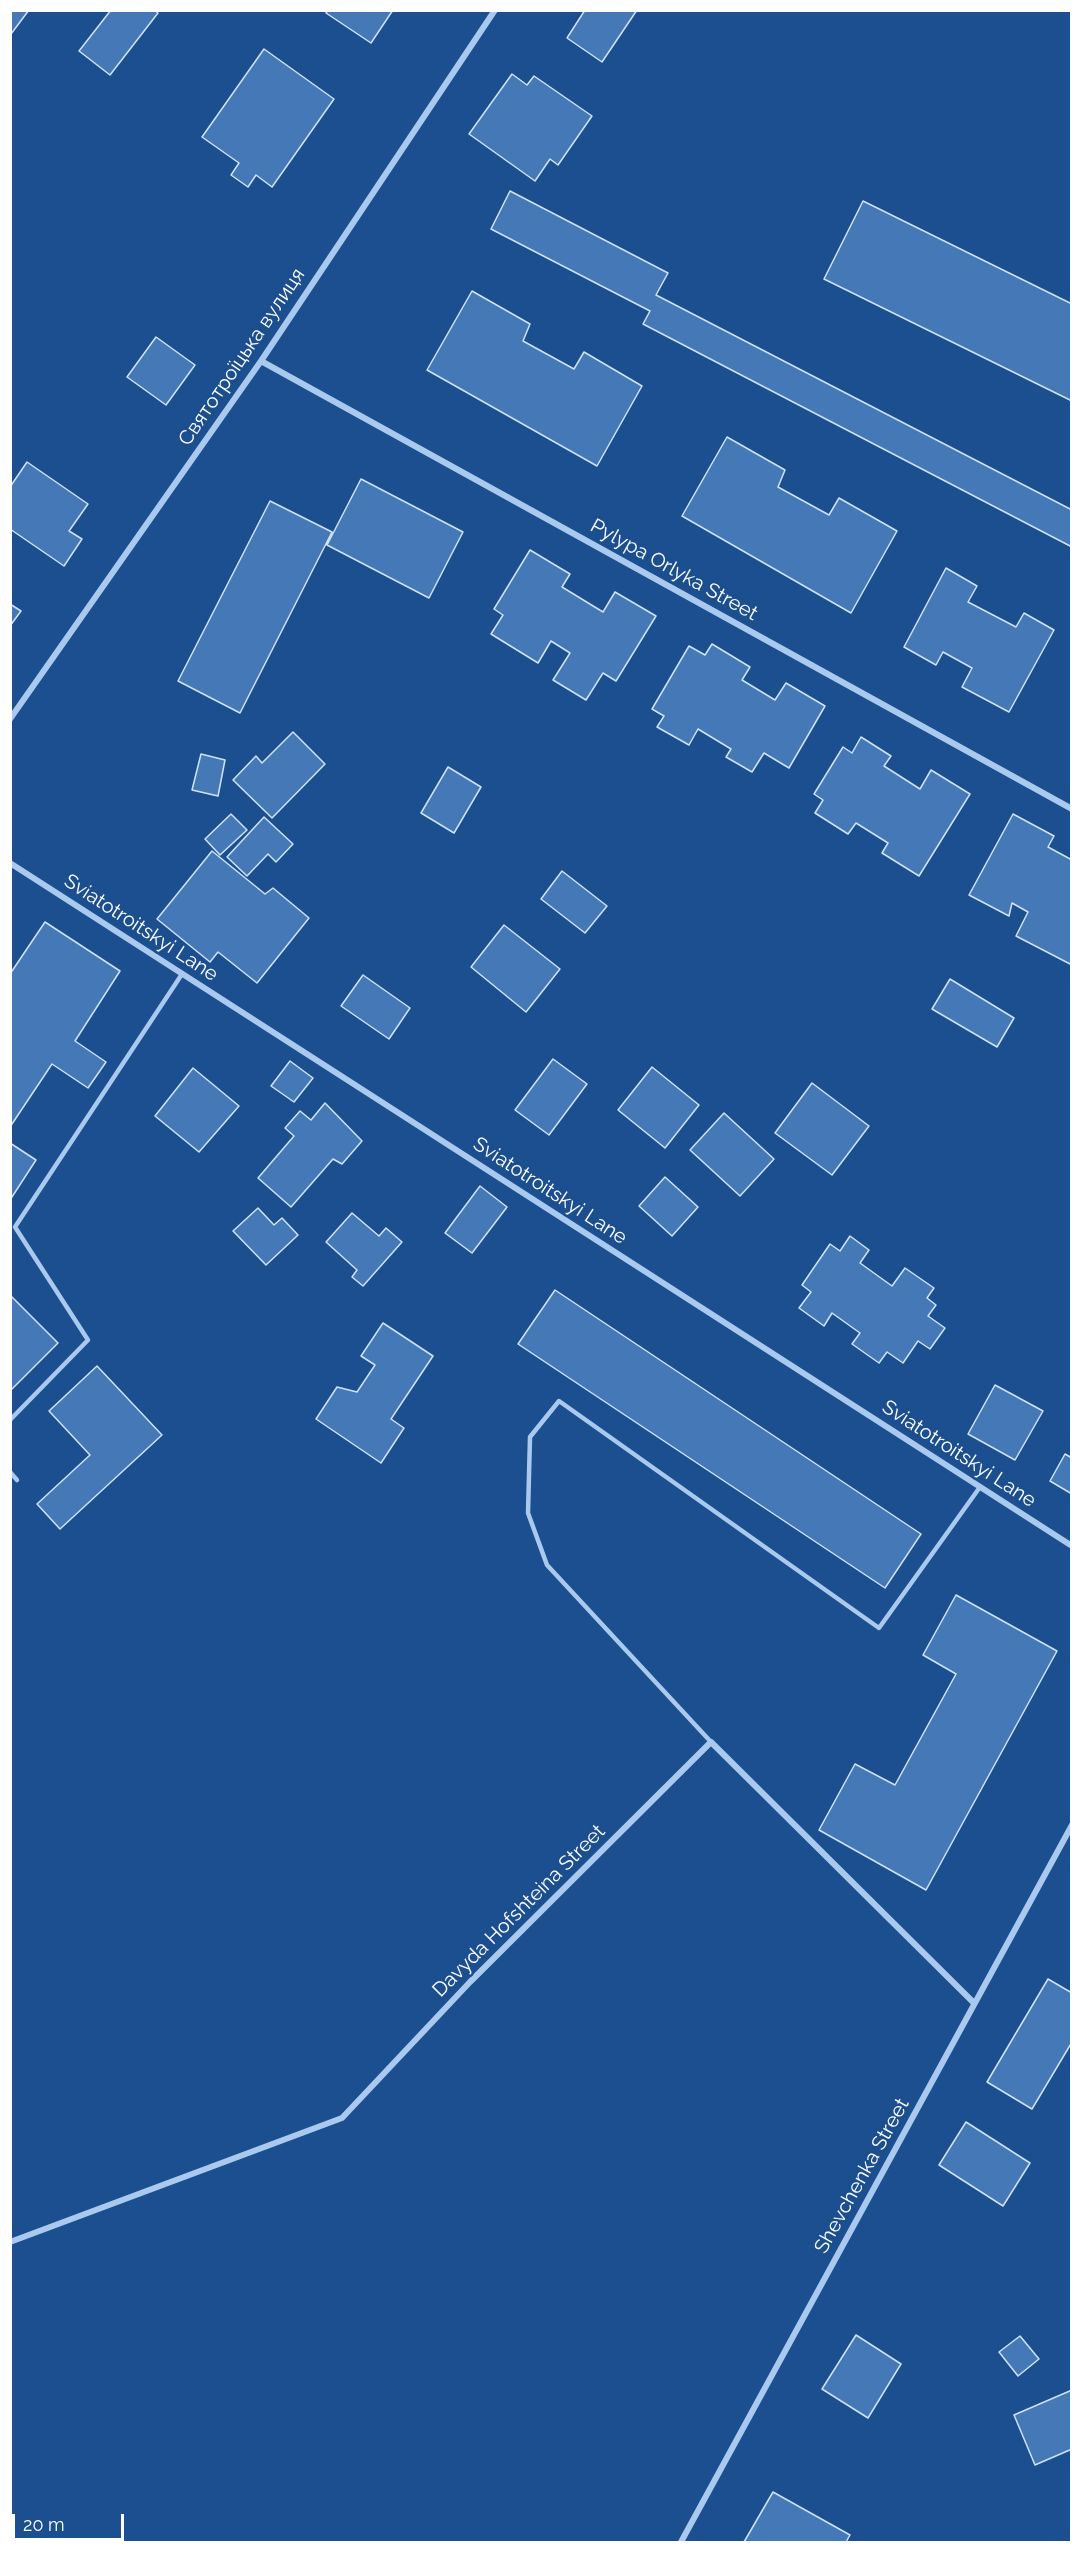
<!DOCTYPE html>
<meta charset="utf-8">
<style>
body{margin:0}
#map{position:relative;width:1082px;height:2553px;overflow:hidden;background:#1b4f8f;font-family:Raleway,sans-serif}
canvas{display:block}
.frame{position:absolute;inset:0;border:12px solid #fff;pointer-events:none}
.scale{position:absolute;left:12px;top:2514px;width:112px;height:27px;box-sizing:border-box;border:3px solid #fff;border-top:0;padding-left:8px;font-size:18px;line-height:21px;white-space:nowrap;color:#fff;-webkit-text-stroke:4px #1b4f8f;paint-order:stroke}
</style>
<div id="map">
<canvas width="1082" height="2553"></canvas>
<div class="frame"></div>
<div class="scale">20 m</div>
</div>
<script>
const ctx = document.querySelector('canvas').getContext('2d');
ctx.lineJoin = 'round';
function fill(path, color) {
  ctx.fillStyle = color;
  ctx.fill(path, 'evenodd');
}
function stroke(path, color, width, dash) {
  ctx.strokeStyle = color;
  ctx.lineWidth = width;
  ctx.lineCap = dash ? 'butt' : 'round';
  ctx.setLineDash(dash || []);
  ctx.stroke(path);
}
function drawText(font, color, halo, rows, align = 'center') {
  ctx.font = font + ' Raleway,sans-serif';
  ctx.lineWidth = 5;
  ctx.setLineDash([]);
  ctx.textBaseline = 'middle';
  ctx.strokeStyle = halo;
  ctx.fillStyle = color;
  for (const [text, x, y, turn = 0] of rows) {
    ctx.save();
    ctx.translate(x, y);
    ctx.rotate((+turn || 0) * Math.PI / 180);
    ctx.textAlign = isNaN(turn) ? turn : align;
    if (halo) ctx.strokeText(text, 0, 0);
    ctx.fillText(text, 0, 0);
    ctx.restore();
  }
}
const building = new Path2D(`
 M10 10H29L11 34H10Z
 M111 10H155L158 13 110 75 79 51Z
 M328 10H393L371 43 326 13Z
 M585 10H637L602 62 567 38Z
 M264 49 334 99 272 187 256 175 248 187 231 175 239 163 202 137Z
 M512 74 527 85 534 76 592 116 558 165 550 159 535 181 469 134Z
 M510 191 668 273 656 295 1072 510V547L643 324 650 311 491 229Z
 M863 201 1072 304V401L824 279Z
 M472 291 530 324 523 341 574 369 584 352 642 386 597 466 427 370Z
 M156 337 195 365 166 405 127 377Z
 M727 437 785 470 778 487 829 515 839 498 897 531 851 613 682 516Z
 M27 462 88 504 69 531 82 539 64 566 10 529V487Z
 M361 479 463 532 429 598 327 545Z
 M270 501 332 532 240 713 178 681Z
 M530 550 570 574 562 587 603 612 615 592 656 616 616 681 603 673 586 700 553 680 570 653 551 641 538 663 491 634 503 615 494 609Z
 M946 568 977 586 968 602 1016 627 1024 613 1054 630 1009 712 962 687 972 668 943 652 936 665 904 647Z
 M10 604 21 611 10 626Z
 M712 644 750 667 742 680 775 700 786 683 825 706 789 768 764 753 752 772 726 757 731 749 698 729 689 745 657 727 664 716 652 709 689 646 705 655Z
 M293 732 325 764 272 818 233 780 256 756 262 763Z
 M861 737 891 756 884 766 920 789 931 770 970 794 919 876 882 853 888 843 856 823 848 834 815 813 823 800 814 794 843 747 852 753Z
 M201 754 225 760 218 796 192 790Z
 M448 767 481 787 454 833 421 813Z
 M231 814 247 830 220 855 205 839Z
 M1013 814 1054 836 1048 847 1072 860V965L1016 936 1028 912 1012 903 1009 916 969 895Z
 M264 817 293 844 276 862 268 854 247 876 227 857Z
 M212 851 265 894 273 888 309 918 257 983 218 952 210 962 157 919Z
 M562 871 607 906 585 933 541 899Z
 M45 922 120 971 75 1041 106 1062 88 1088 52 1064 10 1127V974Z
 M504 925 560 969 526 1012 471 967Z
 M363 975 410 1008 389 1039 341 1006Z
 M950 979 1014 1018 997 1047 932 1009Z
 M553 1059 587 1084 549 1135 515 1110Z
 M290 1061 313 1078 294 1102 271 1086Z
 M652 1067 699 1105 665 1148 618 1110Z
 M193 1068 239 1106 199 1152 155 1116Z
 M812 1083 869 1126 832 1175 775 1133Z
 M325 1103 362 1141 342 1164 333 1159 291 1207 258 1178 294 1136 285 1128 300 1111 311 1120Z
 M724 1113 774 1159 740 1196 690 1150Z
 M10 1143 36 1160 10 1200Z
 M665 1177 698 1207 672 1236 639 1206Z
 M480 1186 507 1207 472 1253 445 1233Z
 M258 1208 274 1225 282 1218 298 1235 266 1265 233 1231Z
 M352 1213 379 1236 386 1228 402 1242 363 1286 352 1277 357 1270 326 1242Z
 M850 1236 869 1250 860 1263 892 1286 905 1268 934 1288 927 1298 936 1305 928 1316 945 1328 930 1349 918 1341 903 1363 887 1352 879 1363 852 1344 860 1333 832 1313 824 1326 799 1308 811 1292 802 1285 830 1244 840 1251Z
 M555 1290 921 1534 885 1588 518 1344Z
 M10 1295 58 1343 10 1391Z
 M383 1323 433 1356 391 1419 404 1428 381 1463 316 1419 337 1387 357 1392 375 1365 361 1356Z
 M97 1366 162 1435 60 1529 37 1504 90 1455 49 1411Z
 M995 1385 1043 1411 1015 1460 968 1434Z
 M1065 1454 1072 1458V1494L1050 1481Z
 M956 1595 1057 1651 926 1890 819 1830 855 1764 895 1785 956 1674 923 1655Z
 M1048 1979 1072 1993V2042L1032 2109 987 2082Z
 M966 2122 1030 2163 1003 2206 939 2165Z
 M856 2335 901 2364 868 2418 822 2389Z
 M1020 2336 1039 2359 1018 2376 999 2352Z
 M1072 2390V2449L1035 2465 1014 2415Z
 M773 2492 850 2535 846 2542H744Z`);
fill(building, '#4478b7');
stroke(building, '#cfe3fa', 1.5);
stroke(new Path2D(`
 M10 1420 88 1340 15 1227 182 974
 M10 1472 17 1480
 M711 1742 547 1565 528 1513 530 1437 559 1401 879 1628 980 1487`), '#a9c9ee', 4.5);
stroke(new Path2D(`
 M261 361 1072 809
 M10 719 261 361 495 10
 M10 863 1072 1546
 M10 2242 342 2118 470 1982 711 1742 974 2003
 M681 2542 1072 1825`), '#a9c9ee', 6);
drawText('20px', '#fff', '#1b4f8f', [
 ["Святотроїцька вулиця",242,357,-56],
 ["Pylypa Orlyka Street",674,570,29],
 ["Sviatotroitskyi Lane",141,928,33],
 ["Sviatotroitskyi Lane",550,1191,33],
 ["Sviatotroitskyi Lane",959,1454,33],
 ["Davyda Hofshteina Street",519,1911,-45],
 ["Shevchenka Street",862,2176,-61]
]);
</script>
